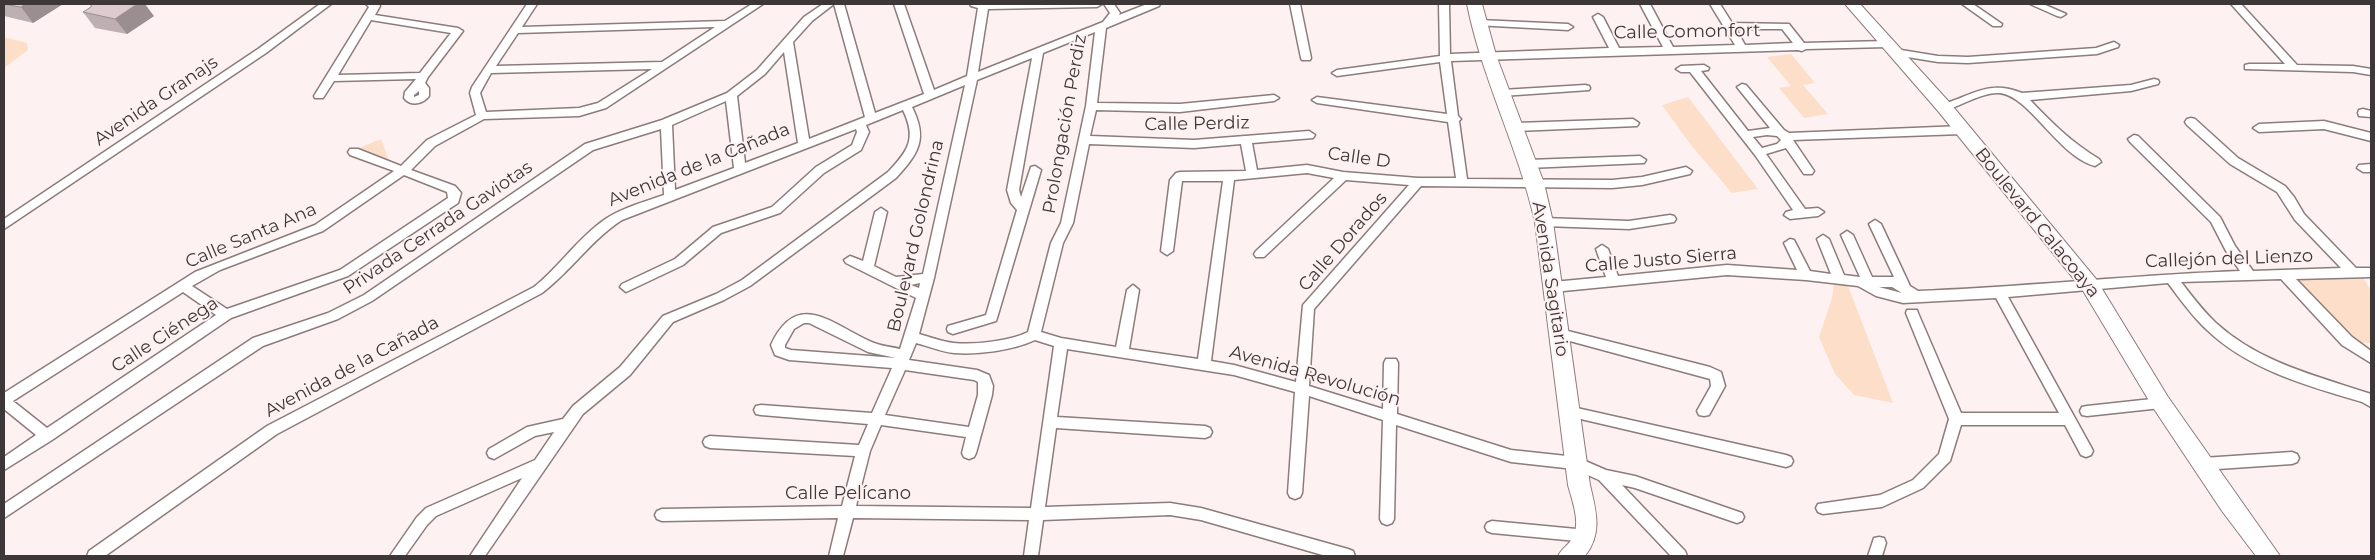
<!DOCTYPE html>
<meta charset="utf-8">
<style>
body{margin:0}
#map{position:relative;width:2375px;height:560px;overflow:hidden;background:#fdf2f1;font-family:Montserrat,sans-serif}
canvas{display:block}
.frame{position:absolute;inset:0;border:5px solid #3e3737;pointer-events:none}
</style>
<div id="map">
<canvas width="2375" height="560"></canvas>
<div class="frame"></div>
</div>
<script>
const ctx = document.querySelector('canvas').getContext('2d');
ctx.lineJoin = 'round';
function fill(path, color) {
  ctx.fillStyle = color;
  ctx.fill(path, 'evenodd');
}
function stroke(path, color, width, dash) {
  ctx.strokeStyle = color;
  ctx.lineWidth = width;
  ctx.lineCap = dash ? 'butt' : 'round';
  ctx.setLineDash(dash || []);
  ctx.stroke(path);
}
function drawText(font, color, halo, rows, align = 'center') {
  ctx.font = font + ' Montserrat,sans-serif';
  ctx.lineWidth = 4;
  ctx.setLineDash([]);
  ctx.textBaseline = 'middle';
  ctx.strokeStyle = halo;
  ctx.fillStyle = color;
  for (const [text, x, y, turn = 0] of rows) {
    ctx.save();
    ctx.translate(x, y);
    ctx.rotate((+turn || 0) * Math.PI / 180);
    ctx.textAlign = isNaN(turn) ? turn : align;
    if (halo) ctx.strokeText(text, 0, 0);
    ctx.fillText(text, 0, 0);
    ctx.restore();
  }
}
fill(new Path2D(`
 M4 37 27 43 28 50 4 68Z
 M1791 54 1815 83 1803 85 1828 114 1804 118 1779 88 1791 86 1767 57Z
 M1688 97 1758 189 1732 193 1691 145 1662 105Z
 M381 139 390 163 357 149Z
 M2361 274 2371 291V343H2354L2291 275Z
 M1834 284 1848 286 1893 403 1854 395 1835 374 1819 337 1832 298Z`), '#fddec8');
const street = new Path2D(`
 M320 4H331L266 53 4 229V219L258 49Z
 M366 4H379L380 6 375 15 458 28 463 31 428 77 425 83 429 88V96C423 104 411 107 404 98L405 92 416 79 334 81 323 98H315L314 96 369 7ZM371 20 451 33 420 73 338 75ZM419 91V95L414 97V95Z
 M527 4H537L522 27 725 21 752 4H763L606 108 579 116 484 119 435 146 411 170 455 186 461 193 458 203 348 276 231 318 52 440 4 470V457L36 435 4 409V393L195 272 315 225 394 171 350 155 348 152 350 149H358L401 166 427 140 476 115 470 93 472 87ZM715 27 662 62 496 66 518 33ZM652 69 598 103 579 108 486 112 480 93 491 73ZM404 175 447 192 448 198 340 270 227 309 192 286 220 270 323 231ZM183 292 216 315 47 428 13 401Z
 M823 4H844L875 113 924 94 894 4H904L934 90 967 76 978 8 971 6 970 4H1102L1097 7 988 9 978 72 1103 22 1110 13 1104 4H1114L1120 13 1119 15 1147 4H1160L1159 6 1106 28 1097 103 1180 104 1274 95 1279 98 1274 101 1180 112 1096 110 1090 136 1194 140 1309 131 1315 135 1313 138 1252 143 1257 170 1307 165 1343 172 1418 178H1456L1448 122 1317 103 1312 100 1317 97 1447 114 1440 62 1337 76 1332 73 1337 70 1440 56 1439 4H1449L1450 54 1609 48 1593 17 1598 14 1603 17 1619 48 1663 47 1640 4H1650L1673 47 1735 45 1710 4H1720L1732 23 1789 24 1804 43 1887 41 1892 44 1887 47 1806 49 1802 51 1798 50 1451 61 1458 116 1461 119 1459 121 1467 179 1612 180 1642 177 1686 167 1692 171 1690 174 1642 185 1612 188 1421 186 1314 309 1309 386 1383 409 1384 363 1386 359H1396L1398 363 1397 414 1511 450 1576 457 1606 470 1635 476 1742 513 1744 517 1742 521 1737 523 1635 488 1622 485 1685 551 1687 556H1671L1599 480 1574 469 1511 462 1396 425 1394 519 1392 523 1387 525 1382 523 1380 519 1383 420 1309 396 1302 493 1300 497 1295 499 1290 497 1288 493 1295 392 1234 375 1067 349 1057 417 1205 426 1210 428 1212 432 1210 436 1205 438 1056 428 1045 507 1170 503 1201 508 1348 549 1353 551 1355 556H1326L1201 520 1170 515 1043 520 1038 556H1024L1029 520 853 518 843 556H829L838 518 662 521 657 519 655 515 657 511 662 509 842 506 855 456 710 448 705 446 703 442 705 438 710 436 859 445 868 424 761 415 756 414 754 410 756 406 761 405 872 413 892 368 789 360 775 355 771 345C798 287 833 326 874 343 882 346 892 347 900 349L916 298 846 263 844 260 850 256 863 261 875 212 881 208 887 212 874 266 896 277 923 274 965 85 912 107C928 139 919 153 896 178L750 286 724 300 673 322 630 375 583 414 485 556H470L522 478 436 516 427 525 405 556H390L417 517 426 508 535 460 554 432 535 436 494 459 489 457 487 453 489 449 527 427 563 419 573 406 620 367 663 316 716 294 742 280 888 172C908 151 917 139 903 110L866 125 869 132 861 150 824 173 780 213 721 233 683 265 626 292 620 287 622 284 675 259 713 227 772 207 816 167 852 145 857 132 856 129 622 220C591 240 571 271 542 293L277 434 105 556H87L89 551 267 426 534 287C559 267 577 239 604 220 621 208 644 202 664 195L661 129 593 150 372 301 338 319 263 346 4 518V504L253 338 328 313 364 295 585 144 662 120 727 93 757 70 804 17ZM834 4 865 117 809 139 793 42 812 21ZM1736 29H1782L1793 43 1745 45ZM1095 32 1086 106 1061 223 1051 243 1028 332C1010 341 975 345 954 343 943 342 930 337 919 334L934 278 977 80 1032 58 1007 190 1011 203 1017 210 986 315 948 326 947 329 948 332 953 334 996 321 997 318 1041 170 1035 166 1031 167 1021 197 1019 190 1043 53ZM784 52 798 143 745 163 737 96 765 74ZM726 101 734 168 675 190 672 125ZM1089 144 1194 148 1241 144 1246 171 1180 172 1176 173 1170 180 1161 251 1167 255 1173 251 1182 181H1223L1198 359 1129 349 1139 290 1133 285 1127 290 1116 347 1061 338 1041 332 1063 243 1073 223ZM1307 173 1334 178 1256 251 1254 254 1256 257H1264L1346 180 1409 185 1303 305 1296 382 1234 365 1211 361 1234 180ZM920 283 919 288 911 285ZM804 323H809L868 352 896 358 791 350 785 348V345L794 329ZM1035 340 1054 346 1031 508 856 506 870 451 881 425 966 437 962 453 964 457 969 459 974 457 976 453 992 395 993 386 989 375 977 370 909 360 916 343C928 346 942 352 954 353 978 355 1014 350 1035 340ZM905 370 974 380 978 382V395L969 427 885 415Z
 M1290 4H1300L1311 58 1310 60H1302L1301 58Z
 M1962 4H1973L2002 24 2001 26H1993Z
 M2030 4H2043L2066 14 2061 17 2057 16Z
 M2231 4H2241L2297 65 2353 66 2371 69V75L2353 72 2245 69V65L2249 64H2285Z
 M1479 20 1568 24 1573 27 1568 30 1475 25V21Z
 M2114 42 2119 45 2118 47 2097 54 1968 63 1938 62 1895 55 1890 52 1895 49 1938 56 1968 57 2096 48Z
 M1704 65 1709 68 1708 70 1701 71 1748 131 1770 128 1737 87 1742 84 1746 85 1784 130 1789 133 1962 126 1968 130 1962 134 1793 140 1814 171 1812 174H1804L1786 148 1766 154 1805 209 1818 208 1824 212 1818 216 1790 219 1784 215 1786 212 1793 210 1755 155 1690 72H1681L1676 69 1681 66ZM1767 135 1777 136 1781 140 1777 144 1762 148 1753 137Z
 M2154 79 2158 80 2159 82 2158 84 2131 91 2030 100C2052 123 2071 142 2099 159L2101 162 2095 166C2058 156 2029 95 1999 93 1983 92 1960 106 1944 111L1939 107 1940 105C1972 96 1988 79 2022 93L2131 85Z
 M1585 85 1589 86 1590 88 1589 90 1502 96 1497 93 1502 90Z
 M2363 109 2371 111V117L2359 116 2358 113 2359 110Z
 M2191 118 2195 119 2238 158 2285 186 2294 197 2304 214 2356 268H2371V277L2296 279 2352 337 2371 351V363L2342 345 2281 279 2181 282C2192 296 2203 311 2216 323 2260 363 2317 376 2371 394V407L2362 402C2308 386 2249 370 2207 330 2192 316 2180 299 2168 283L2008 297 2091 447 2093 451 2091 455 2086 457 2081 455 2065 425H1961L1950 461 1923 488 1882 507 1823 514 1818 512 1816 508 1818 504 1880 495 1913 480 1939 454 1949 419 1906 313 1907 310H1917L1918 313 1961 413H2059L1996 298 1903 303 1876 296 1858 286 1806 280 1727 275 1553 292 1547 287 1553 282 1606 277 1596 249 1602 245 1608 249 1618 276 1727 265 1797 270 1784 243 1790 239 1794 240 1810 271 1831 274 1817 239 1823 235 1829 239 1844 275 1860 277 1841 235 1847 231 1853 235 1872 277H1894L1869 224 1875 220 1881 224 1910 286 1918 291C2026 287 2132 275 2240 271L2226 251 2211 222 2130 142 2128 139 2134 135 2138 136 2220 217 2235 246 2253 271 2341 268 2295 220 2277 192 2230 164 2187 125 2185 122 2187 119ZM1879 287H1892L1902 293Z
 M1633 119 1639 123 1637 126 1516 131 1510 127 1516 123Z
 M2324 121 2371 133V141L2324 129 2259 132 2253 128 2259 124Z
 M1640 156 1646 160 1644 163 1528 168 1522 164 1528 160Z
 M2371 164V172H2363L2357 168 2359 165Z
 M1670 215 1674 216 1676 219 1674 222 1629 229 1544 226 1538 222 1544 218 1629 221Z
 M1560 329 1710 367 1721 372 1725 386 1709 415 1704 416 1699 415 1697 411 1711 386 1710 379 1555 337 1554 334 1555 331Z
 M2161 398 2166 399 2168 403 2166 407 2161 408 2087 416 2082 415 2080 411 2082 407 2087 406Z
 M1568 406 1786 455 1791 457 1793 461 1791 465 1786 467 1568 416 1563 415 1561 411 1563 407Z
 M2292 452 2297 454 2299 458 2297 462 2292 464 2203 470 2198 468 2196 464 2198 460 2203 458Z
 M1492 521 1587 530 1592 531 1594 536 1592 541 1587 542 1492 533 1487 531 1485 527 1487 523Z
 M1879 537 1884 538 1886 543 1882 556H1868L1874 538Z`);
const secondary = new Path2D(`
 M1467 4H1482L1496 55 1544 183 1553 222 1590 485C1596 511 1603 533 1585 556H1558C1562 548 1569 545 1573 537 1581 523 1572 500 1568 485L1535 222C1518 147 1482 79 1467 4Z
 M1845 4H1860L1950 103 2096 279 2168 397 2280 556H2256L2222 511 2154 409 2082 289 1938 111Z`);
stroke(street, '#8c7c7b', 3);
stroke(secondary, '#8c7c7b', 2);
fill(street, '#fff');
fill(secondary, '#fff');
fill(new Path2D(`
 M4 4H63L33 23 4 16Z
 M91 7 154 16 127 34 95 28 83 12Z`), '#beafb2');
fill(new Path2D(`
 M26 4H63L33 23 21 7Z
 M137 4H145L154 16 127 34 115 19Z`), '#9b8e91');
const building = new Path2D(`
 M5 4H26L21 7Z
 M91 4H137L115 19 83 12 91 7Z`);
fill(building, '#ddcbcf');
stroke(building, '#9b8e91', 1);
drawText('18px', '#3e3737', '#fdf2f1', [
 ["Calle Comonfort",1687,32,-1],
 ["Avenida Granajs",156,101,-34],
 ["Prolongación Perdiz",1065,124,-80],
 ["Calle Perdiz",1197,124,-1],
 ["Calle D",1359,158,8],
 ["Avenida de la Cañada",699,165,-22],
 ["Boulevard Calacoaya",2037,223,51],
 ["Privada Cerrada Gaviotas",438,228,-34],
 ["Calle Santa Ana",251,236,-23],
 ["Boulevard Golondrina",916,236,-77],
 ["Calle Dorados",1343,242,-49],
 ["Callejón del Lienzo",2229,259,-2],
 ["Calle Justo Sierra",1661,260,-5],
 ["Avenida Sagitario",1550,279,81],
 ["Calle Ciénega",165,335,-33],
 ["Avenida de la Cañada",352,367,-28],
 ["Avenida Revolución",1315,376,16],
 ["Calle Pelícano",848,494]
]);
</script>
